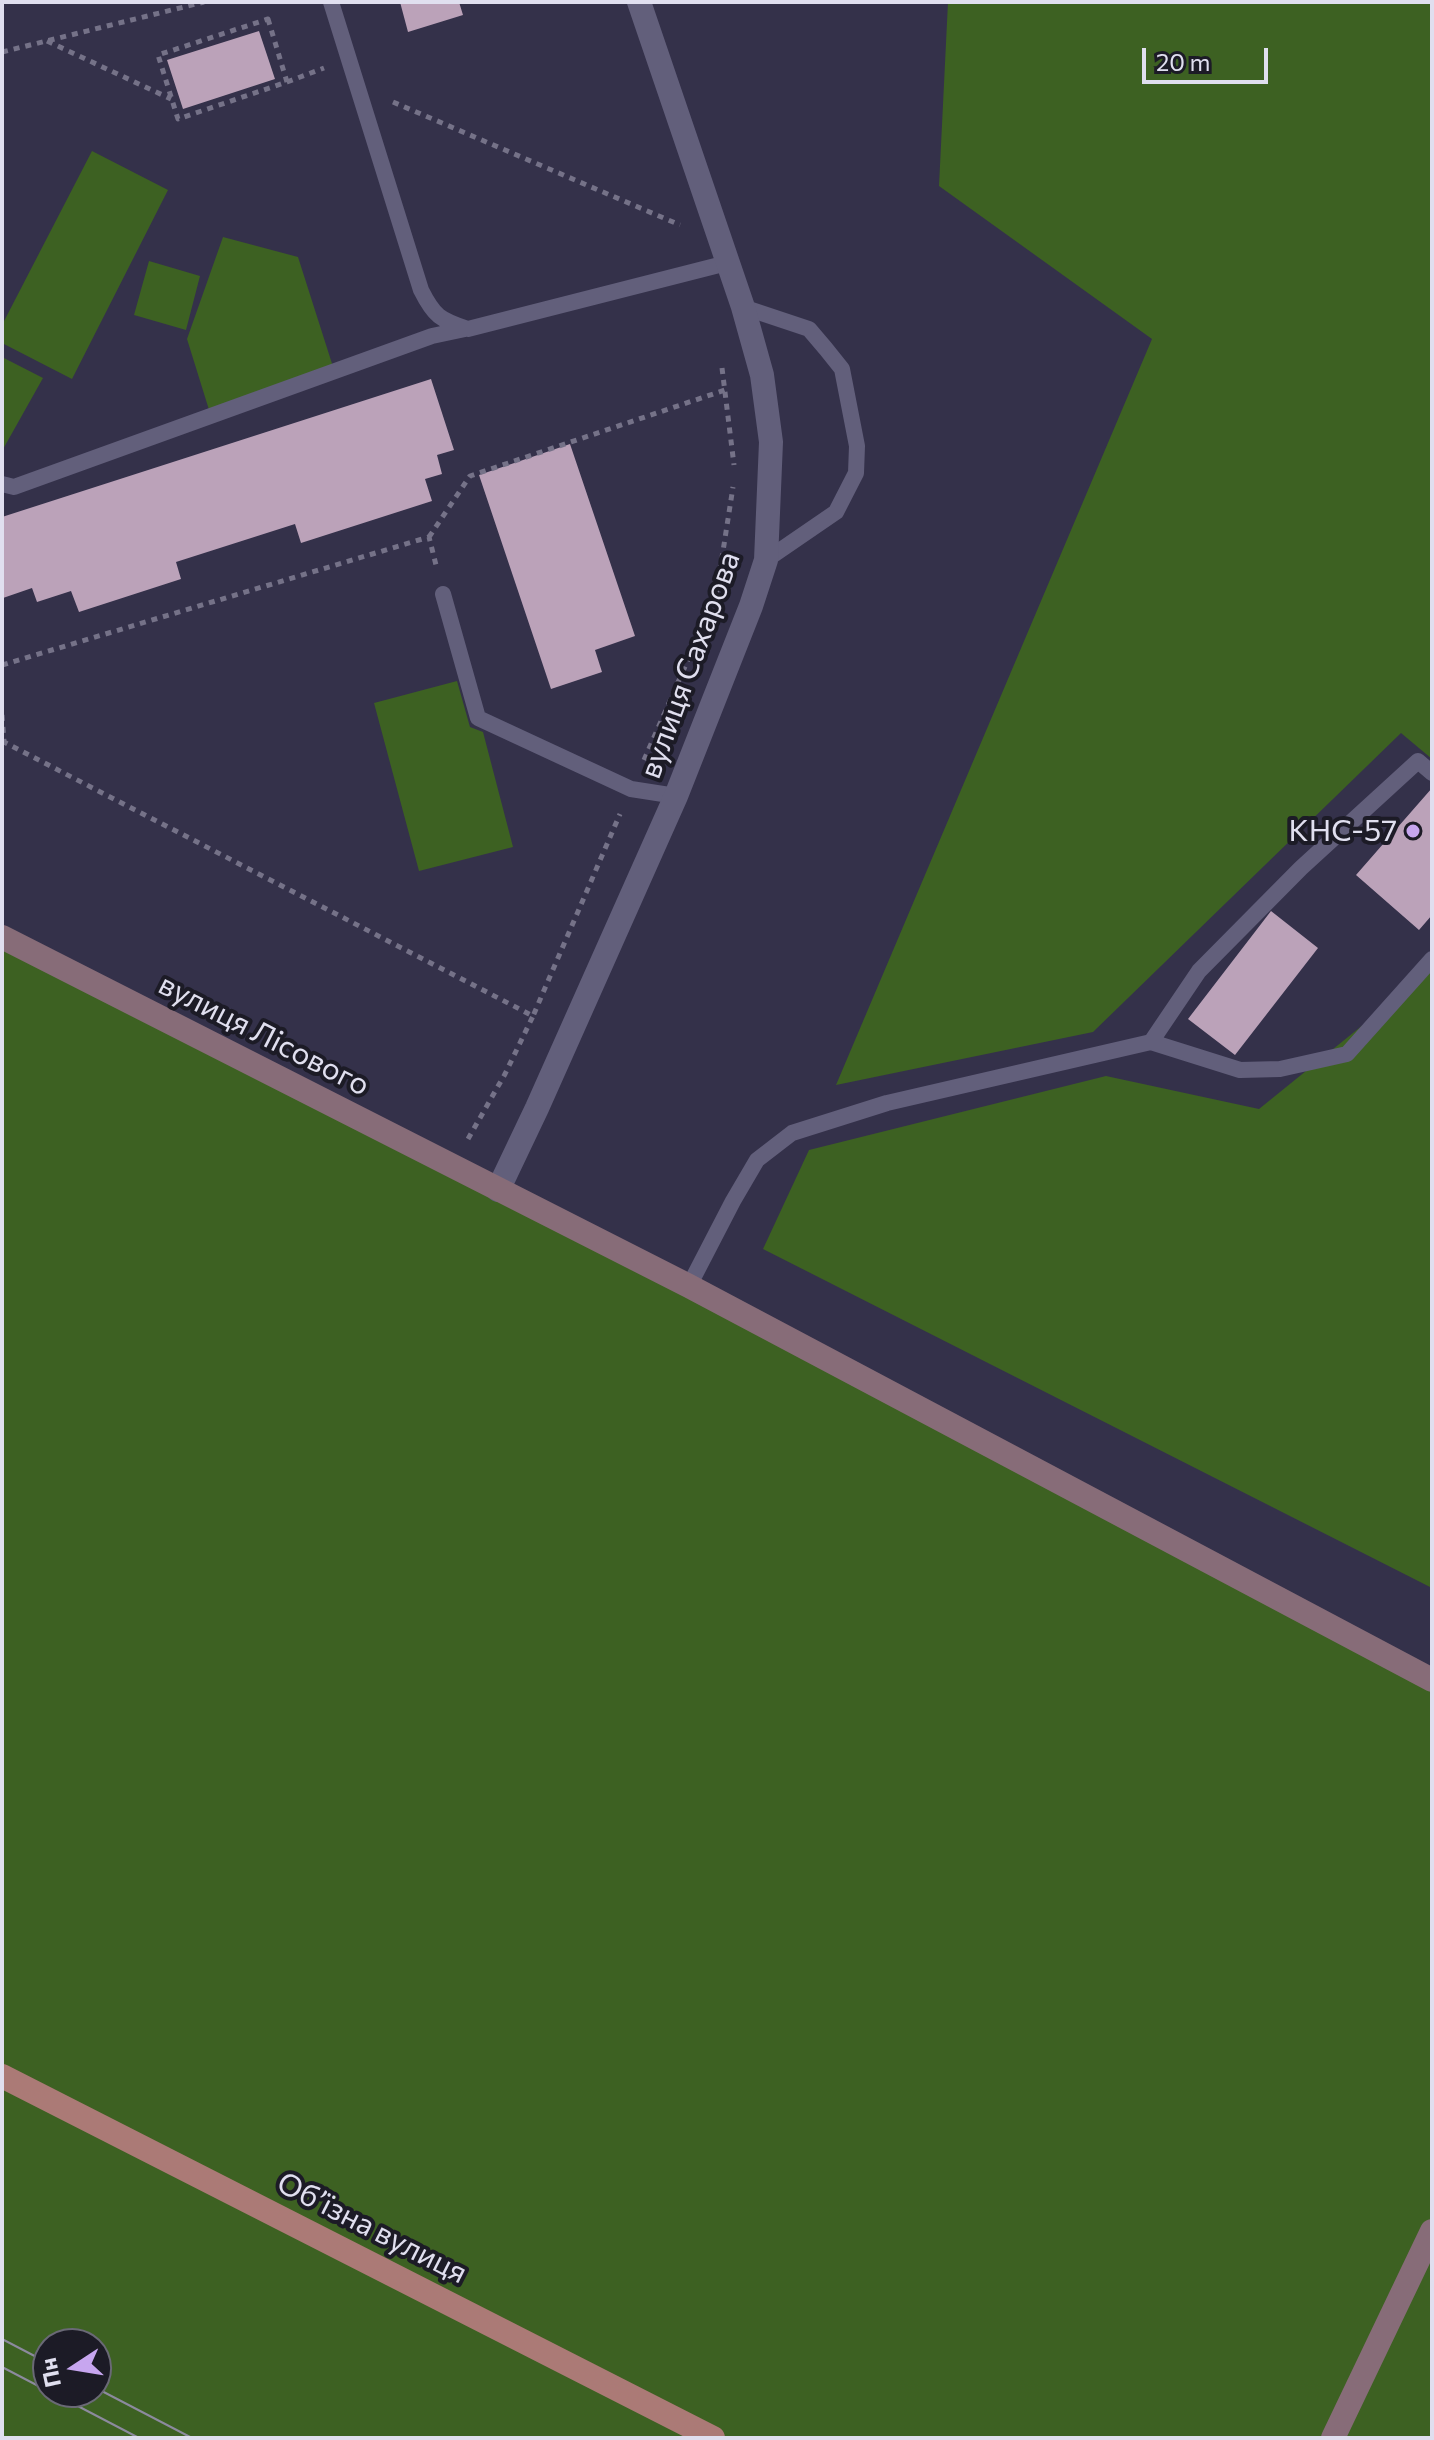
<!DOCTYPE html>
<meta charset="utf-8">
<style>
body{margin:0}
#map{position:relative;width:1434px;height:2440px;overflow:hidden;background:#34314a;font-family:Commissioner,sans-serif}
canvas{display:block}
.frame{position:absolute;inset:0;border:4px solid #e0dfef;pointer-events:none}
.north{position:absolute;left:32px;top:2328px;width:80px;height:80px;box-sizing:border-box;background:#1c1b26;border:2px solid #6a6976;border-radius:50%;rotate:258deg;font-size:22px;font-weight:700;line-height:32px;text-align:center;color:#e0dfef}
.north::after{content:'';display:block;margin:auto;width:28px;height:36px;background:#c7a6ef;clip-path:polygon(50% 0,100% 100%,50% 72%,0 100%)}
.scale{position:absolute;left:1142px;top:48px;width:126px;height:36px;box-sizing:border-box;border:4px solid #e0dfef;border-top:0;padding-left:10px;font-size:24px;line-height:28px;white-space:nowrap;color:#e0dfef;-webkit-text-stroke:6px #1c1b26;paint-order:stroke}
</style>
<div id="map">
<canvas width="1434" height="2440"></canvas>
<div class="frame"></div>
<div class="north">Пн</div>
<div class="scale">20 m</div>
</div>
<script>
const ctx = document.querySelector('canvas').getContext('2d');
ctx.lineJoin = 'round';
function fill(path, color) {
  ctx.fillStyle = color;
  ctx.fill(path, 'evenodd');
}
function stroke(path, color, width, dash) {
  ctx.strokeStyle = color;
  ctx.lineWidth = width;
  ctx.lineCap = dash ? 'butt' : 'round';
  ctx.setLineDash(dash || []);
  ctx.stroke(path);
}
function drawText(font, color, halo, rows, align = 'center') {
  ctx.font = font + ' Commissioner,sans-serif';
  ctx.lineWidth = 8;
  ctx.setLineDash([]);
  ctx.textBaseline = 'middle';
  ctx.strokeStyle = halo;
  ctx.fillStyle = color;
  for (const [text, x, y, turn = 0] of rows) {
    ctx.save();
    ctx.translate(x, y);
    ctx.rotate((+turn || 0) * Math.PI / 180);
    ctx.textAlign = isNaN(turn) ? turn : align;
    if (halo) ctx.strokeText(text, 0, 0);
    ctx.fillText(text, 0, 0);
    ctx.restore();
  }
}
fill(new Path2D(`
 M948 2H1432V759L1401 733 1093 1032 836 1085 1152 339 939 186Z
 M92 151 168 190 72 379 2 343V325Z
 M223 237 298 257 335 373 210 413 187 339Z
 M149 261 200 276 186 330 134 315Z
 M2 357 43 378 2 451Z
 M457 681 470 727 483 732 513 847 419 871 374 703Z
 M2 937 1432 1680V2438H2ZM48 2344H96V2392H48Z
 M1432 969V1588L763 1249 809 1150 1106 1076 1259 1109Z`), '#3d6122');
fill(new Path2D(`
 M400 2H459L463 15 408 32Z
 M259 31 275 79 183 109 167 60Z
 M431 379 454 450 437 455 442 474 425 479 432 501 301 543 295 524 176 562 181 579 79 612 71 591 37 602 32 588 3 598 2 517Z
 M570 444 635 636 595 650 602 672 551 689 479 475Z
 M1432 788V915L1419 930 1356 875Z
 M1271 911 1318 948 1235 1055 1188 1019Z`), '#bba2b9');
stroke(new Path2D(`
 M268 19 287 82 178 119 158 55Z
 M47 41 171 99
 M2 52 204 2
 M287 82 324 68
 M393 102 680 225
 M722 368 734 465
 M429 537 470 476 725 390
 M2 665 429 537 437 569
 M2 715 4 741
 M2 741 533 1016 620 814
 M644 760 716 596 733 487
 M468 1139 505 1074 533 1016`), '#757288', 5, [6, 6]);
stroke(new Path2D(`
 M331 2 421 290C434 316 440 320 468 329L727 263
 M743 307 809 329 826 349 842 369 857 446 856 473 836 512 766 560
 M2 484 14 487 432 336 465 329
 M443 594 478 718 631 789 676 796
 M1151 1042 1199 971 1301 868 1418 761 1432 773
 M689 1286 733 1201 757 1160 792 1133 887 1103 1151 1042 1240 1070 1280 1069 1347 1054 1432 959`), '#625f7b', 16);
stroke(new Path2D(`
 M498 1190 537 1108 676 796 751 606 766 560 771 442 762 375 743 307 639 2`), '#625f7b', 24);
stroke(new Path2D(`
 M2 937 689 1286 1432 1680
 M1333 2438 1432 2231`), '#876c78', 24);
stroke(new Path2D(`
 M2 2076 713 2438`), '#ab7a76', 24);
stroke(new Path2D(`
 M2 2339 48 2363
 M2 2367 48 2391
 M96 2388 192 2438
 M51 2392 139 2438`), '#8c8a9e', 2);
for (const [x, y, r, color] of [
 [1413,831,8,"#c7a6ef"]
]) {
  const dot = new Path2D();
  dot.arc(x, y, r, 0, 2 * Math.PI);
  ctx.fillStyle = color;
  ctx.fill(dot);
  stroke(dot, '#1c1b26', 3);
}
drawText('30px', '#e0dfef', '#1c1b26', [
 ["вулиця Сахарова",690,665,-70],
 ["вулиця Лісового",264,1035,27],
 ["Обʼїзна вулиця",372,2228,27]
]);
drawText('30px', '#e0dfef', '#1c1b26', [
 ["КНС-57",1397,831]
], 'right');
</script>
